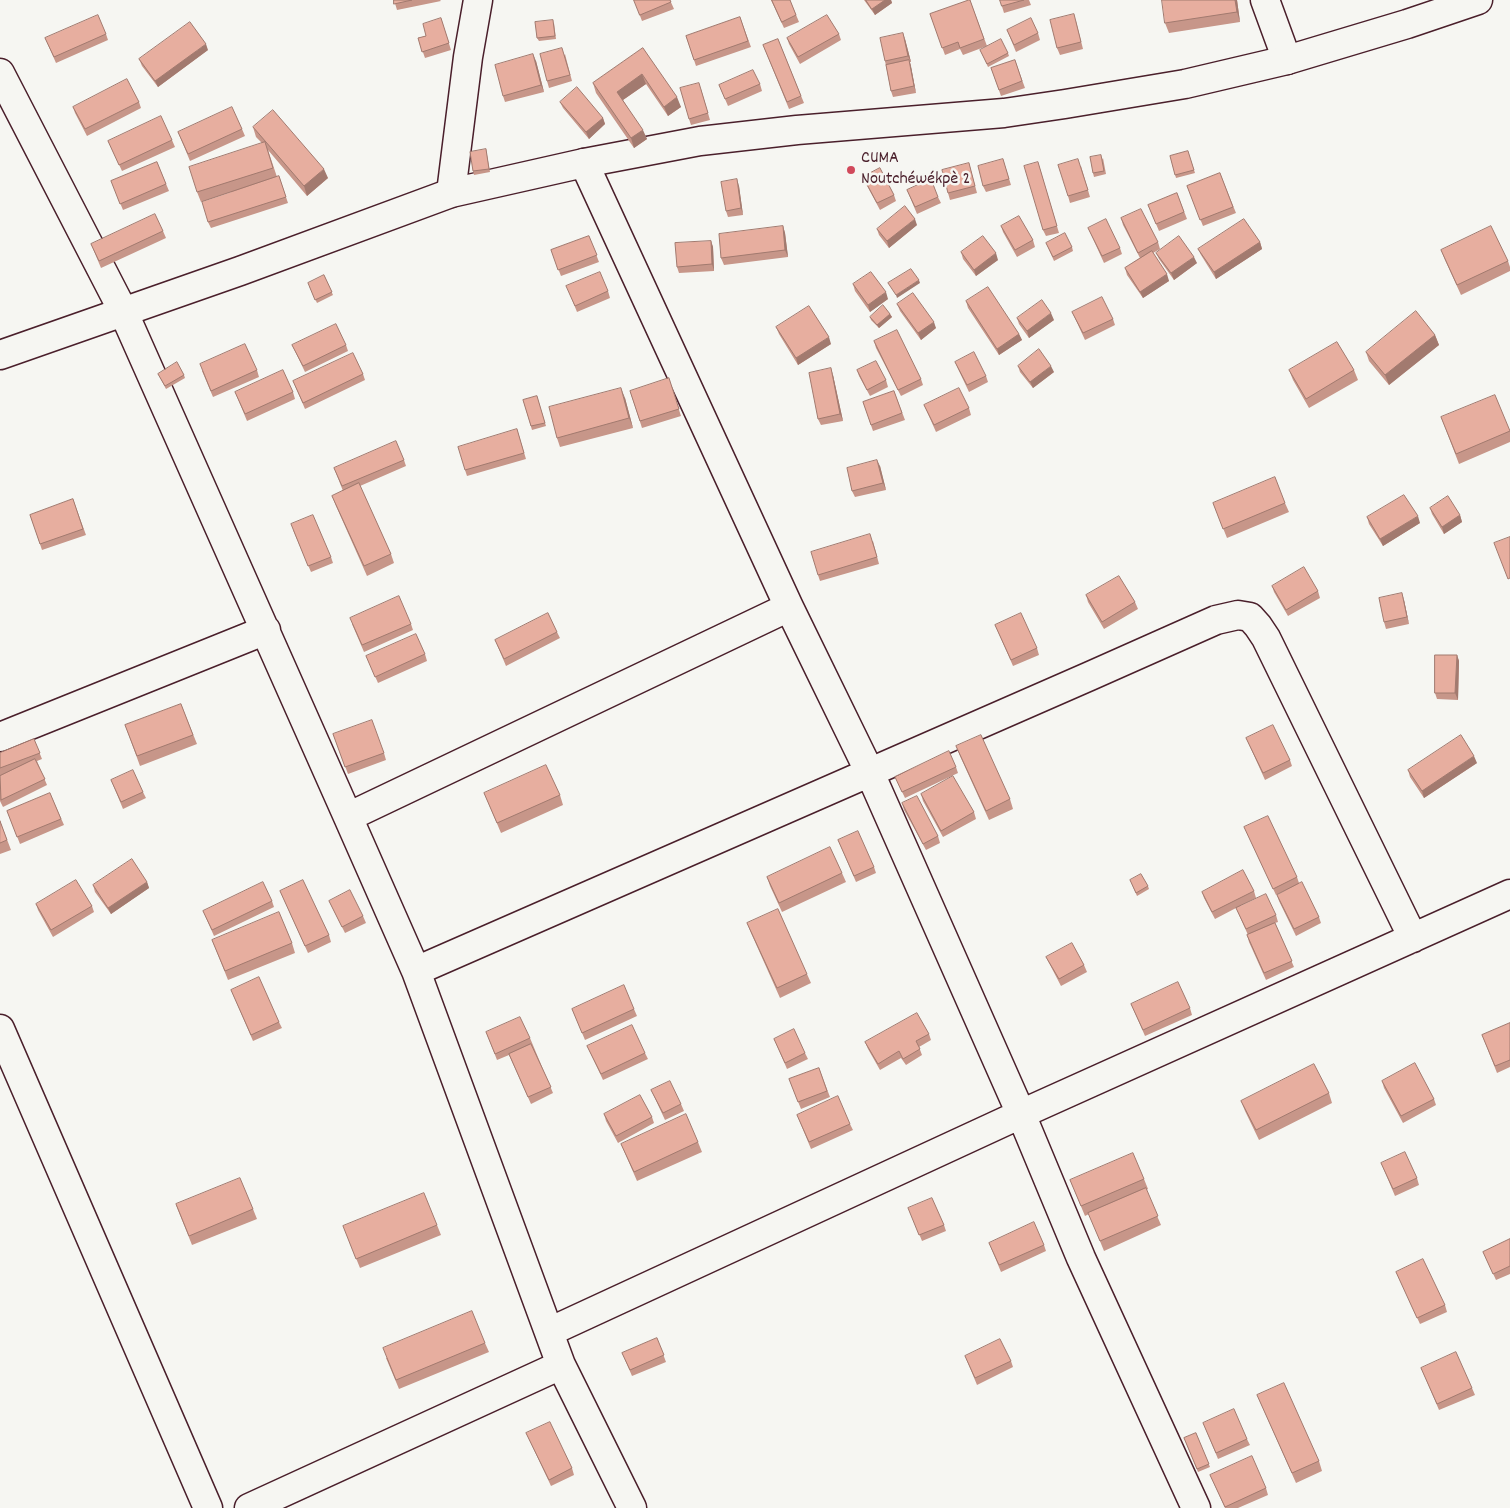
<!DOCTYPE html>
<meta charset="utf-8">
<style>
body{margin:0}
canvas{display:block;background:#f6f6f2}
</style>
<canvas width="1510" height="1508"></canvas>
<script>
const ctx = document.querySelector('canvas').getContext('2d');
ctx.lineJoin = 'round';
function stroke(path, color, width, dash) {
  ctx.strokeStyle = color;
  ctx.lineWidth = width;
  ctx.lineCap = dash ? 'butt' : 'round';
  ctx.setLineDash(dash || []);
  ctx.stroke(path);
}
function fill(path, color) {
  ctx.fillStyle = color;
  ctx.fill(path, 'evenodd');
}
function drawText(font, color, halo, rows, align = 'center') {
  ctx.font = font + ' Dekko,sans-serif';
  ctx.lineWidth = 5;
  ctx.setLineDash([]);
  ctx.textBaseline = 'middle';
  ctx.strokeStyle = halo;
  ctx.fillStyle = color;
  for (const [text, x, y, turn = 0] of rows) {
    ctx.save();
    ctx.translate(x, y);
    ctx.rotate((+turn || 0) * Math.PI / 180);
    ctx.textAlign = isNaN(turn) ? turn : align;
    if (halo) ctx.strokeText(text, 0, 0);
    ctx.fillText(text, 0, 0);
    ctx.restore();
  }
}
const minor = new Path2D(`
 M1265 0 1287 60
 M0 73 123 311 348 817 416 971 561 1365 632 1508
 M584 163 789 607 870 773 1021 1114 1081 1258 1196 1508
 M451 193 468 57 478 0
 M0 737 266 630
 M348 817 789 607
 M416 971 1090 676 1216 620 1238 615 1250 617 1258 626 1266 638 1413 938
 M0 1029 208 1508
 M549 1332 1021 1114 1510 894
 M249 1508 561 1365`);
const major = new Path2D(`
 M0 355 240 271 451 193 584 163 700 141 797 130 1004 113 1065 104 1185 84 1287 60 1407 24 1478 0`);
stroke(minor, '#4a1f2b', 31);
stroke(major, '#4a1f2b', 31);
stroke(minor, '#f6f6f2', 28);
stroke(major, '#f6f6f2', 28);
fill(new Path2D(`
 M394 0H440L441 1 397 10Z
 M634 0H670L674 9 642 21Z
 M771 0H790L799 22 784 28Z
 M864 0H891L892 3 875 15Z
 M970 0 987 46 963 55 960 49 945 55 930 14Z
 M1000 0H1029L1031 5 1004 13Z
 M1237 0 1240 22 1169 33 1165 23Z
 M740 17 751 47 696 66 686 36Z
 M441 18 451 50 425 58 418 38 426 36Z
 M1076 21 1083 49 1060 55 1057 48Z
 M554 23 556 39 539 41 537 38Z
 M1007 30 1038 33 1040 40 1016 52Z
 M106 34 108 40 56 63 45 38Z
 M839 34 841 40 800 64 789 44 787 38Z
 M778 39 804 103 789 109 763 45Z
 M905 39 911 62H910L916 93 893 97 891 91 885 61Z
 M643 48 681 107 668 116 646 84 623 100 647 139 634 148 596 93 593 83Z
 M208 50 158 87 142 66 139 59Z
 M980 50 1008 53 1009 56 988 67Z
 M565 54 572 81 549 88 547 81Z
 M1015 60 1025 88 1001 96 991 68Z
 M536 61 544 92 505 102 503 96Z
 M760 84 762 91 728 106 719 85Z
 M701 89 710 120 691 125 689 119Z
 M139 102 141 108 87 136 75 113 73 107Z
 M560 102 603 118 605 124 589 139 563 108Z
 M253 127 328 178 307 196 268 150 277 177 279 176 288 203 211 228 208 222 231 192 201 202 197 192 262 143 256 137Z
 M242 129 245 136 190 161 178 132Z
 M172 140 175 147 122 171 108 141Z
 M486 149 490 172 474 175 473 171Z
 M1188 151 1195 173 1176 178 1170 156Z
 M1103 158 1106 174 1094 177 1093 173Z
 M1003 159 1011 185 986 192 983 186Z
 M157 162 169 191 123 210 111 181Z
 M1038 162 1059 233 1046 236 1043 230Z
 M969 163 977 193 950 200 948 193Z
 M1081 166 1090 197 1070 203 1068 196Z
 M1220 173 1236 213 1203 226 1187 186Z
 M863 177 894 195 896 201 880 210 866 184Z
 M739 186 743 215 728 217 726 211Z
 M907 190 938 197 941 203 917 214Z
 M1177 193 1187 219 1159 231 1148 205Z
 M1121 218 1158 242 1160 249 1153 253 1169 281 1143 298 1127 275 1125 268 1140 258 1123 225Z
 M917 225 889 248 879 235 877 229Z
 M783 226 785 233 788 257 724 265 721 258Z
 M1001 226 1033 240 1035 247 1017 257 1003 232Z
 M1088 228 1120 248 1122 254 1104 263Z
 M163 231 166 238 101 268 91 244Z
 M589 236 599 262 561 276 551 250Z
 M711 241 713 247 714 271 679 273 677 267Z
 M1260 242 1262 249 1216 279 1201 255 1198 249Z
 M1046 243 1072 247 1073 251 1054 261Z
 M1441 250 1508 261 1510 267V271L1461 295 1445 260Z
 M961 252 998 260 976 276 963 259Z
 M1156 253 1197 263 1174 280 1159 259Z
 M324 275 333 295 317 303 309 286Z
 M853 284 888 299 870 312 855 291Z
 M608 291 610 298 577 312 569 292Z
 M966 301 1019 334 1022 340 999 355 968 308Z
 M897 304 936 328 921 340 900 311Z
 M1072 312 1113 319 1115 325 1085 340Z
 M890 314 892 317 879 328 871 320 870 317Z
 M1017 318 1054 320 1029 338 1019 324Z
 M776 327 831 344 798 365 779 334Z
 M1435 335 1439 345 1389 385 1369 361 1366 352Z
 M874 341 921 379 923 385 901 396 876 348Z
 M292 345H346L348 351 305 372Z
 M955 362 986 376 988 382 969 392 958 369Z
 M1018 366 1054 372 1033 388 1020 372Z
 M257 370 259 377 213 397 202 371Z
 M857 370 886 380 888 387 870 396 859 376Z
 M1289 370H1354L1358 380 1309 408 1293 380Z
 M158 374 184 375 185 378 166 389Z
 M363 374 365 380 305 409 293 381Z
 M833 375 843 421 821 425 818 419Z
 M671 385 681 416 642 428 630 391Z
 M894 391 905 420 873 431 863 402Z
 M235 392H293L295 399 247 421Z
 M537 396 546 426 532 430 523 400Z
 M625 398 633 428 560 447 557 438Z
 M924 405 969 408 971 415 936 432Z
 M1441 417 1510 431V442L1459 464Z
 M517 429 526 459 467 476 465 470Z
 M404 460 406 466 360 486 391 554 394 563 367 576 336 506 332 496 343 491 334 468Z
 M880 466 886 490 855 497 852 491Z
 M73 499 86 535 42 550 30 515Z
 M1213 503H1285L1289 512 1227 538Z
 M1430 508 1460 515 1462 522 1444 534 1432 514Z
 M1367 517 1420 523 1383 546 1369 524Z
 M293 530 331 557 333 563 311 572Z
 M873 541 879 564 820 581 818 575Z
 M1272 586 1318 591 1320 598 1288 616 1274 592Z
 M1086 595 1135 602 1138 609 1104 629 1088 602Z
 M1404 600 1409 624 1386 629 1384 622Z
 M352 624H411L413 630 364 652Z
 M995 625 1037 648 1039 655 1013 666Z
 M557 632 560 638 506 666 495 640Z
 M425 654 427 661 378 683 366 656Z
 M1457 655 1459 661 1458 700 1437 699 1435 693Z
 M181 704 197 744 140 766 125 725Z
 M333 734 384 753 386 760 348 774Z
 M1246 738 1290 760 1292 766 1265 780Z
 M34 739 42 759 37 761 47 785 3 807 0 801V753Z
 M956 746 1010 799 1013 809 989 820 960 756Z
 M1477 763 1424 798 1410 777 1408 770Z
 M956 767 958 773 905 798 895 777Z
 M111 780 143 792 146 798 123 809Z
 M50 793 64 825 20 844 7 811Z
 M484 793 560 795 563 805 501 833Z
 M921 794 974 812 976 819 943 837 923 801Z
 M902 803 938 836 940 843 926 850 904 810Z
 M0 821 11 850 0 854Z
 M1244 827 1297 877 1299 883 1319 917 1321 923 1296 936 1279 901 1277 895 1292 887 1276 895Z
 M838 840 874 867 876 873 856 882Z
 M842 873 846 882 782 912 770 886 767 877Z
 M1130 880 1148 886 1149 889 1137 896Z
 M147 882 149 888 111 914 95 892 93 885Z
 M280 891 329 935 331 942 308 953Z
 M1254 891 1256 898 1240 906 1276 915 1278 922 1275 923 1294 967 1266 980 1249 942 1247 935H1248L1236 908 1215 919 1204 898 1202 892Z
 M272 901 274 907 214 936 203 911Z
 M329 901 363 916 366 923 345 933Z
 M36 904 92 906 94 912 53 937 38 910Z
 M747 923 807 974 811 983 780 998 751 933Z
 M212 940 292 943 295 953 228 980Z
 M1046 957 1084 965 1087 972 1061 986 1049 963Z
 M231 990 279 1022 282 1028 253 1041Z
 M1131 1004 1190 1008 1192 1015 1145 1036Z
 M572 1009H634L637 1016 585 1040Z
 M1510 1023V1067L1497 1073 1482 1035Z
 M486 1032 530 1038 553 1093 531 1104 509 1055 497 1060Z
 M929 1034 931 1040 919 1047 922 1055 906 1065 901 1058 880 1070 868 1049 865 1042Z
 M774 1039 805 1053 808 1059 787 1069Z
 M587 1046 645 1053 648 1059 603 1080Z
 M819 1068 830 1097 801 1109 789 1079Z
 M1382 1081 1434 1099 1436 1105 1403 1123 1384 1088Z
 M651 1090 681 1104 684 1111 665 1120Z
 M1329 1093 1332 1103 1259 1140 1245 1111 1241 1101Z
 M604 1114 652 1117 654 1123 618 1143 606 1121Z
 M797 1115 850 1124 853 1130 811 1149Z
 M698 1142 702 1152 637 1181 621 1144Z
 M1381 1163 1417 1178 1419 1185 1395 1196Z
 M1144 1179 1148 1189 1146 1190 1161 1225 1104 1251 1089 1214 1085 1216 1070 1180Z
 M176 1205 253 1209 257 1219 192 1245Z
 M911 1214 944 1225 946 1231 922 1241Z
 M437 1225 441 1235 360 1268 343 1226Z
 M1510 1239V1274L1496 1280 1483 1252Z
 M989 1243 1044 1245 1046 1251 1001 1272Z
 M1396 1272 1445 1305 1447 1312 1420 1324Z
 M657 1338 666 1362 632 1376 622 1353Z
 M485 1343 489 1352 399 1389 386 1358Z
 M965 1356 1011 1361 1013 1367 977 1385Z
 M1421 1368 1472 1388 1475 1395 1439 1410Z
 M1257 1395 1319 1461 1322 1471 1296 1483Z
 M1203 1423 1247 1439 1250 1445 1218 1459Z
 M526 1433 572 1468 574 1475 551 1486Z
 M1196 1433 1210 1467 1198 1472 1184 1438Z
 M1210 1475 1266 1488 1268 1495 1238 1508H1225Z`), '#c79689');
fill(new Path2D(`
 M885 0H891L892 3 875 15 872 9Z
 M1235 0H1237L1240 22 1237 12Z
 M903 33 905 39 911 62 908 56Z
 M206 44 208 50 158 87 155 81Z
 M533 54 536 61 544 92 541 85Z
 M909 60 911 66 916 93 914 86Z
 M642 74 646 84 620 102 617 92Z
 M677 97 681 107 668 116 664 107Z
 M603 118 605 124 589 139 586 132Z
 M643 130 647 139 634 148 631 138Z
 M324 169 328 178 307 196 304 186Z
 M737 179 739 186 743 215 741 208Z
 M915 219 917 225 889 248 887 241Z
 M783 226 785 233 788 257 785 250Z
 M711 241 713 247 714 271 712 264Z
 M1260 242 1262 249 1216 279 1214 272Z
 M996 253 998 260 976 276 974 270Z
 M1194 257 1197 263 1174 280 1171 273Z
 M1167 274 1169 281 1143 298 1140 292Z
 M919 280 920 283 897 298 896 295Z
 M886 292 888 299 870 312 868 305Z
 M1051 313 1054 320 1029 338 1027 331Z
 M890 314 892 317 879 328 877 325Z
 M934 322 936 328 921 340 918 333Z
 M1019 334 1022 340 999 355 997 349Z
 M1435 335 1439 345 1389 385 1385 375Z
 M829 337 831 344 798 365 796 358Z
 M1051 366 1054 372 1033 388 1030 382Z
 M831 368 833 375 843 421 840 414Z
 M621 388 625 398 633 428 629 418Z
 M877 460 880 466 886 490 883 483Z
 M1460 515 1462 522 1444 534 1442 527Z
 M1418 516 1420 523 1383 546 1380 539Z
 M1402 593 1404 600 1409 624 1407 617Z
 M1457 655 1459 661 1458 700 1455 693Z
 M1474 756 1477 763 1424 798 1422 791Z
 M147 882 149 888 111 914 108 908Z`), '#a27a6f');
const building = new Path2D(`
 M394 0H412L394 4Z
 M634 0H670L671 2 640 15Z
 M772 0H790L796 15 782 22Z
 M866 0H885L872 9Z
 M969 0H970L984 39 960 48 958 42 942 48 930 14Z
 M1000 0H1024L1002 6Z
 M1162 0H1235L1237 12 1165 23Z
 M1074 14 1081 42 1057 48 1050 20Z
 M98 15 106 34 54 57 45 38Z
 M827 15 839 34 798 57 787 38Z
 M740 17 748 41 694 60 686 36Z
 M441 18 449 43 422 52 418 38 426 36 423 24Z
 M1031 18 1038 33 1014 45 1007 30Z
 M553 20 555 36 537 38 535 22Z
 M190 22 206 44 155 81 139 59Z
 M903 33 908 56 885 61 880 38Z
 M778 39 801 96 787 102 763 45Z
 M1001 39 1008 53 987 64 980 50Z
 M562 48 570 75 547 81 540 54Z
 M643 48 677 97 664 107 642 74 617 92 643 130 631 138 593 83Z
 M533 54 541 85 503 96 495 65Z
 M909 60 914 86 891 91 886 65Z
 M1015 60 1022 81 999 90 991 68Z
 M753 70 760 84 725 99 719 85Z
 M127 79 139 102 85 129 73 107Z
 M699 83 708 113 689 119 680 88Z
 M577 87 603 118 586 132 560 102Z
 M232 107 242 129 188 154 178 132Z
 M273 110 324 169 304 186 253 127Z
 M161 116 172 140 119 165 108 141Z
 M265 142 273 168 197 192 189 167Z
 M486 149 489 169 473 171 470 152Z
 M1188 151 1194 170 1175 175 1170 156Z
 M1101 155 1104 171 1093 173 1090 157Z
 M1003 159 1009 179 983 186 978 166Z
 M1078 159 1088 190 1068 196 1058 165Z
 M157 162 166 184 120 204 111 181Z
 M1038 162 1057 226 1043 230 1024 166Z
 M969 163 975 186 948 193 942 170Z
 M880 168 894 195 877 203 863 177Z
 M1220 173 1233 207 1200 220 1187 186Z
 M279 176 286 197 208 222 202 202Z
 M737 179 741 208 726 211 721 182Z
 M931 179 938 197 915 207 907 190Z
 M1177 193 1184 212 1156 224 1148 205Z
 M905 206 915 219 887 241 877 229Z
 M1141 209 1158 242 1138 253 1121 218Z
 M155 214 163 231 99 261 91 244Z
 M1019 216 1033 240 1015 250 1001 226Z
 M1106 219 1120 248 1102 256 1088 228Z
 M1244 219 1260 242 1214 272 1198 249Z
 M783 226 785 250 721 258 719 234Z
 M1491 226 1508 261 1457 285 1441 250Z
 M1065 233 1072 247 1053 257 1046 243Z
 M589 236 597 255 558 270 551 250Z
 M983 236 996 253 974 270 961 252Z
 M1179 236 1194 257 1171 273 1156 253Z
 M711 241 712 264 677 267 675 243Z
 M1152 251 1167 274 1140 292 1125 268Z
 M911 269 919 280 896 295 888 283Z
 M600 272 608 291 575 306 566 286Z
 M871 272 886 292 868 305 853 284Z
 M324 275 332 292 315 300 308 283Z
 M988 287 1019 334 997 349 966 301Z
 M913 293 934 322 918 333 897 304Z
 M1102 297 1113 319 1083 333 1072 312Z
 M1042 300 1051 313 1027 331 1017 318Z
 M883 305 890 314 877 325 870 317Z
 M809 306 829 337 796 358 776 327Z
 M1416 311 1435 335 1385 375 1366 352Z
 M336 324 346 345 303 366 292 345Z
 M897 330 921 379 898 390 874 341Z
 M1337 342 1354 370 1306 399 1289 370Z
 M245 344 257 370 211 391 200 364Z
 M1039 349 1051 366 1030 382 1018 366Z
 M974 352 986 376 967 385 955 362Z
 M353 353 363 374 303 403 293 381Z
 M876 361 886 380 867 390 857 370Z
 M177 362 184 375 165 386 158 374Z
 M831 368 840 414 818 419 809 373Z
 M283 370 293 392 245 414 235 392Z
 M669 378 679 409 640 421 630 391Z
 M621 388 629 418 557 438 549 407Z
 M959 388 969 408 934 425 924 405Z
 M894 391 902 413 871 425 863 402Z
 M1495 395 1510 431 1456 454 1441 417Z
 M537 396 545 423 531 426 523 400Z
 M517 429 524 453 465 470 458 447Z
 M396 441 404 460 342 486 334 468Z
 M877 460 883 483 852 491 847 468Z
 M1275 477 1285 503 1223 529 1213 503Z
 M359 483 391 554 364 566 332 496Z
 M1404 495 1418 516 1380 539 1367 517Z
 M1448 496 1460 515 1442 527 1430 508Z
 M73 499 83 529 40 544 30 515Z
 M313 515 331 557 308 566 291 524Z
 M870 534 877 557 818 575 811 552Z
 M1510 537V578L1508 579 1494 543Z
 M1304 567 1318 591 1286 610 1272 586Z
 M1119 576 1135 602 1102 622 1086 595Z
 M1402 593 1407 617 1384 622 1379 598Z
 M399 596 411 624 362 645 350 618Z
 M548 613 557 632 504 659 495 640Z
 M1021 613 1037 648 1011 660 995 625Z
 M416 634 425 654 375 677 366 656Z
 M1435 655H1457L1455 693H1435Z
 M181 704 193 735 137 756 125 725Z
 M372 720 384 753 345 767 333 734Z
 M1273 725 1290 760 1263 773 1246 738Z
 M981 735 1010 799 986 811 956 746Z
 M1461 735 1474 756 1422 791 1408 770Z
 M34 739 40 753 0 768V753Z
 M949 751 956 767 902 792 895 777Z
 M35 759 45 779 1 800 0 776Z
 M546 765 560 795 497 823 484 793Z
 M133 770 143 792 121 802 111 780Z
 M953 776 974 812 941 831 921 794Z
 M50 793 61 819 17 837 7 811Z
 M917 796 938 836 923 844 902 803Z
 M1268 816 1297 877 1273 889 1244 827Z
 M0 821 7 840 0 843Z
 M858 831 874 867 854 876 838 840Z
 M830 847 842 873 779 903 767 877Z
 M132 859 147 882 108 908 93 885Z
 M1243 870 1254 891 1212 912 1202 892Z
 M1141 874 1148 886 1136 893 1130 880Z
 M76 880 92 906 51 930 36 904Z
 M303 880 329 935 305 946 280 891Z
 M263 882 272 901 212 930 203 911Z
 M1302 882 1319 917 1294 929 1277 895Z
 M350 890 363 916 342 927 329 901Z
 M1266 894 1276 915 1246 929 1236 908Z
 M778 909 807 974 777 988 747 923Z
 M279 912 292 943 225 971 212 940Z
 M1275 923 1292 961 1264 973 1247 935Z
 M1072 943 1084 965 1059 979 1046 957Z
 M259 977 279 1022 251 1035 231 990Z
 M1178 982 1190 1008 1143 1030 1131 1004Z
 M624 985 634 1009 582 1033 572 1009Z
 M917 1013 929 1034 916 1041 920 1049 903 1059 899 1051 878 1064 865 1042Z
 M520 1017 530 1038 495 1054 486 1032Z
 M1510 1023V1060L1495 1066 1482 1035Z
 M632 1025 645 1053 601 1074 587 1046Z
 M794 1029 805 1053 785 1063 774 1039Z
 M531 1044 551 1087 528 1097 509 1054Z
 M1415 1063 1434 1099 1401 1116 1382 1081Z
 M1314 1064 1329 1093 1256 1130 1241 1101Z
 M819 1068 827 1091 798 1102 789 1079Z
 M670 1081 681 1104 663 1113 651 1090Z
 M640 1095 652 1117 616 1136 604 1114Z
 M838 1096 850 1124 809 1142 797 1115Z
 M686 1114 698 1142 634 1172 621 1144Z
 M1405 1152 1417 1178 1393 1189 1381 1163Z
 M1133 1153 1144 1179 1081 1206 1070 1180Z
 M240 1178 253 1209 189 1236 176 1204Z
 M1146 1188 1158 1216 1100 1241 1088 1213Z
 M424 1193 437 1225 356 1259 343 1226Z
 M932 1198 944 1225 919 1235 908 1208Z
 M1034 1222 1044 1245 999 1265 989 1243Z
 M1510 1239V1266L1493 1274 1483 1252Z
 M1423 1259 1445 1305 1417 1318 1396 1272Z
 M472 1311 485 1343 396 1380 383 1348Z
 M657 1338 664 1355 630 1370 622 1353Z
 M1000 1339 1011 1361 975 1378 965 1356Z
 M1456 1352 1472 1388 1437 1404 1421 1368Z
 M1284 1383 1319 1461 1292 1473 1257 1395Z
 M1234 1409 1247 1439 1216 1453 1203 1423Z
 M550 1422 572 1468 549 1480 526 1433Z
 M1196 1433 1209 1464 1197 1469 1184 1438Z
 M1252 1456 1266 1488 1225 1507 1210 1475Z`);
fill(building, '#e7ae9f');
stroke(building, '#a27a6f', 1);
for (const [x, y, r, color] of [
 [851,170,5,"#d1495b"]
]) {
  const dot = new Path2D();
  dot.arc(x, y, r, 0, 2 * Math.PI);
  ctx.fillStyle = color;
  ctx.fill(dot);
  stroke(dot, '#f6f6f2', 2);
}
drawText('18px', '#4a1f2b', '#f6f6f2', [
 ["CUMA",861,160],
 ["Noutchéwékpè 2",861,181]
], 'left');
</script>
